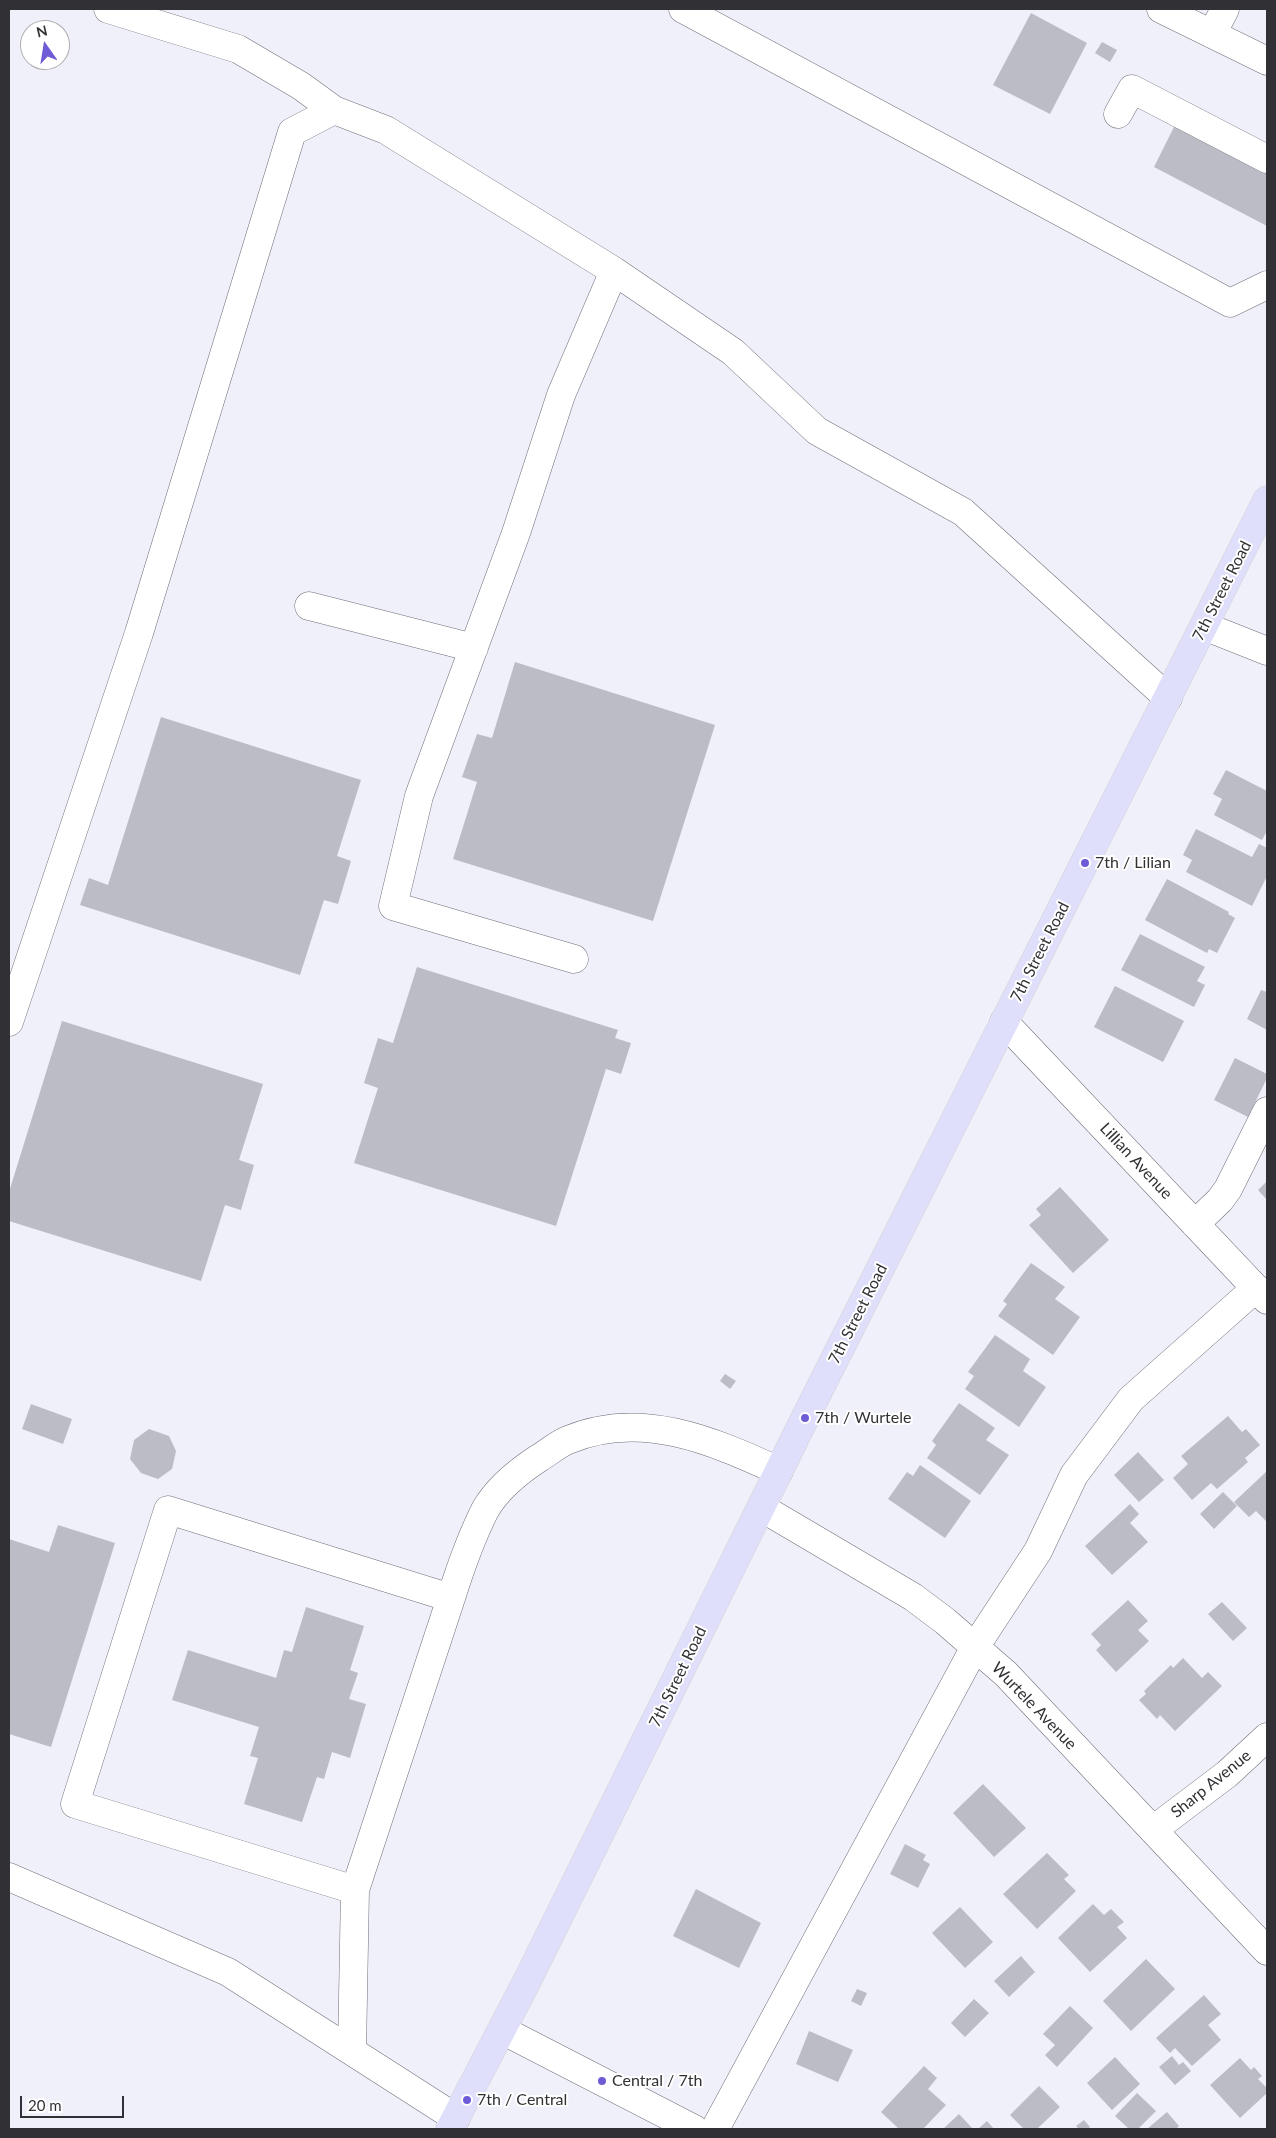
<!DOCTYPE html>
<style>
body{margin:0}
#map{position:relative;width:1276px;height:2138px;overflow:hidden;background:#f0f0fb;font-family:Lato,sans-serif}
canvas{display:block}
.frame{position:absolute;inset:0;border:10px solid #313135;pointer-events:none}
.north{position:absolute;left:20px;top:20px;width:50px;height:50px;box-sizing:border-box;background:#fff;border:1px solid #adadae;border-radius:50%;rotate:347deg;font-size:14px;font-weight:700;line-height:20px;text-align:center;color:#313135}
.north::after{content:'';display:block;margin:auto;width:18px;height:22px;background:#6e5cd6;clip-path:polygon(50% 0,100% 100%,50% 72%,0 100%)}
.scale{position:absolute;left:20px;top:2096px;width:104px;height:22px;box-sizing:border-box;border:2px solid #313135;border-top:0;padding-left:6px;font-size:15px;line-height:18px;white-space:nowrap;color:#313135;-webkit-text-stroke:4px #fff;paint-order:stroke}
</style>
<div id="map">
<canvas width="1276" height="2138"></canvas>
<div class="frame"></div>
<div class="north">N</div>
<div class="scale">20 m</div>
</div>
<script>
const ctx = document.querySelector('canvas').getContext('2d');
ctx.lineJoin = 'round';
function fill(path, color) {
  ctx.fillStyle = color;
  ctx.fill(path, 'evenodd');
}
function stroke(path, color, width, dash) {
  ctx.strokeStyle = color;
  ctx.lineWidth = width;
  ctx.lineCap = dash ? 'butt' : 'round';
  ctx.setLineDash(dash || []);
  ctx.stroke(path);
}
function drawText(font, color, halo, rows, align = 'center') {
  ctx.font = font + ' Lato,sans-serif';
  ctx.lineWidth = 4;
  ctx.setLineDash([]);
  ctx.textBaseline = 'middle';
  ctx.strokeStyle = halo;
  ctx.fillStyle = color;
  for (const [text, x, y, turn = 0] of rows) {
    ctx.save();
    ctx.translate(x, y);
    ctx.rotate((+turn || 0) * Math.PI / 180);
    ctx.textAlign = isNaN(turn) ? turn : align;
    if (halo) ctx.strokeText(text, 0, 0);
    ctx.fillText(text, 0, 0);
    ctx.restore();
  }
}
fill(new Path2D(`
 M1031 13 1087 43 1050 114 993 85Z
 M1102 42 1117 50 1110 62 1095 53Z
 M1176 123 1267 170V226L1154 167Z
 M515 662 715 725 653 921 453 859 477 782 462 777 477 734 492 738Z
 M161 717 361 780 337 856 351 861 338 904 324 900 300 975 80 905 89 878 108 885Z
 M1226 770 1267 791V831L1262 840 1214 815 1222 799 1213 794Z
 M1196 829 1252 857 1259 844 1267 848V876L1252 906 1186 872 1192 860 1183 855Z
 M1167 879 1229 912 1228 914 1235 918 1217 953 1209 949 1207 953 1145 920Z
 M1140 934 1205 967 1197 981 1205 985 1194 1007 1121 970Z
 M417 967 618 1030 615 1038 631 1043 621 1074 606 1069 556 1226 354 1163 378 1088 364 1083 378 1038 393 1043Z
 M1115 986 1184 1021 1163 1062 1094 1027Z
 M1261 990 1267 992V1030L1247 1019Z
 M62 1021 263 1084 239 1160 254 1165 241 1210 225 1205 201 1281 9 1221V1192Z
 M1235 1058 1267 1074V1078L1248 1117 1214 1100Z
 M1267 1181V1200L1258 1190Z
 M1060 1187 1109 1240 1073 1273 1029 1225 1041 1215 1036 1209Z
 M1031 1263 1065 1287 1055 1299 1080 1317 1053 1355 998 1316 1007 1304 1003 1301Z
 M995 1335 1030 1359 1023 1371 1046 1387 1019 1427 965 1389 974 1376 968 1372Z
 M725 1374 736 1381 730 1389 720 1381Z
 M959 1403 995 1428 986 1440 1009 1455 980 1495 927 1458 936 1445 932 1441Z
 M31 1404 72 1419 63 1444 22 1429Z
 M1228 1416 1242 1432 1246 1429 1260 1445 1245 1458 1248 1462 1217 1489 1211 1483 1192 1500 1173 1478 1188 1464 1181 1456Z
 M149 1429 169 1436 176 1451 172 1469 158 1479 141 1473 130 1459 134 1440Z
 M1138 1452 1164 1480 1139 1502 1114 1475Z
 M920 1465 971 1501 945 1538 888 1499 907 1472 913 1476Z
 M1267 1471V1522L1256 1511 1249 1517 1234 1502Z
 M1223 1492 1237 1506 1214 1529 1200 1514Z
 M1130 1504 1139 1514 1130 1523 1148 1542 1112 1575 1085 1546Z
 M58 1525 115 1543 51 1747 9 1734V1539L49 1552Z
 M1128 1600 1148 1621 1138 1630 1149 1641 1116 1672 1096 1650 1101 1645 1091 1634Z
 M1222 1602 1247 1628 1233 1641 1208 1614Z
 M306 1607 364 1626 350 1670 358 1673 349 1699 366 1704 350 1758 332 1752 324 1779 317 1777 302 1822 244 1804 258 1758 250 1756 259 1727 172 1700 188 1650 276 1678 284 1650 292 1652Z
 M1183 1658 1202 1678 1208 1672 1222 1686 1175 1731 1160 1715 1157 1719 1139 1700 1146 1694 1144 1691 1171 1665 1173 1668Z
 M983 1784 1026 1828 994 1857 953 1813Z
 M905 1844 926 1855 923 1860 930 1864 918 1888 890 1874Z
 M1047 1853 1069 1875 1064 1879 1076 1891 1037 1929 1003 1894Z
 M696 1889 761 1923 739 1968 673 1936Z
 M1093 1904 1104 1915 1111 1909 1124 1922 1117 1927 1127 1938 1090 1972 1058 1938Z
 M960 1907 993 1942 965 1968 932 1933Z
 M1021 1956 1035 1972 1009 1997 994 1981Z
 M1146 1959 1175 1989 1131 2031 1103 2001Z
 M857 1989 867 1993 861 2006 851 2001Z
 M1204 1995 1221 2014 1208 2025 1221 2040 1192 2066 1175 2048 1170 2053 1156 2038Z
 M974 1999 989 2013 965 2037 951 2023Z
 M1070 2006 1093 2028 1057 2067 1045 2055 1055 2045 1043 2034Z
 M809 2031 853 2050 838 2082 796 2064Z
 M1172 2056 1179 2065 1183 2062 1191 2071 1175 2085 1159 2067Z
 M1115 2057 1140 2084 1112 2110 1087 2083Z
 M1240 2058 1251 2070 1254 2067 1262 2076 1258 2079 1267 2088V2093L1240 2118 1210 2085Z
 M924 2066 937 2078 928 2089 946 2105 923 2129H899L881 2112Z
 M1039 2086 1060 2107 1037 2129H1024L1010 2115Z
 M1137 2093 1156 2111 1138 2129H1129L1115 2116Z
 M1167 2112 1179 2126 1176 2129H1147Z
 M959 2114 973 2129H943Z
 M1084 2120 1090 2127 1088 2129H1079L1076 2126Z
 M987 2121 994 2129H978Z`), '#bcbcc6');
const minor = new Path2D(`
 M108 9 238 49 301 86 334 110 386 130 614 271 733 352 817 431 963 512 1168 698
 M683 9 1230 303 1267 285
 M1161 9 1267 61
 M1212 34 1225 9
 M1118 114 1132 89 1267 159
 M309 606 474 648
 M1204 626 1267 651
 M574 959 393 906 419 796 516 533 561 395 614 271
 M9 1022 139 633 292 132 334 110
 M1004 1022 1267 1300
 M1195 1224 1220 1200 1228 1189 1267 1111
 M762 1508 913 1597 945 1621 1006 1674 1267 1951
 M451 1598 168 1510 75 1804 355 1890 451 1598C460 1569 471 1538 485 1510 497 1489 519 1471 539 1458 549 1452 558 1444 568 1440 641 1409 713 1441 779 1471
 M1153 1830 1227 1774 1267 1737
 M9 1877 228 1972 456 2118
 M502 2030 694 2129
 M352 2051 355 1890
 M715 2129 975 1647 1038 1551 1074 1475 1131 1399 1256 1288`);
const major = new Path2D(`
 M450 2129 527 1981 805 1418 1267 500`);
stroke(minor, '#6f6f79', 29);
stroke(major, '#d2d2d3', 29);
stroke(minor, '#fff', 28);
stroke(major, '#dfdffb', 28);
for (const [x, y, r, color] of [
 [1085,863,5,"#6e5cd6"],
 [805,1418,5,"#6e5cd6"],
 [602,2081,5,"#6e5cd6"],
 [467,2100,5,"#6e5cd6"]
]) {
  const dot = new Path2D();
  dot.arc(x, y, r, 0, 2 * Math.PI);
  ctx.fillStyle = color;
  ctx.fill(dot);
  stroke(dot, '#fff', 2);
}
drawText('16px', '#313135', '#fff', [
 ["7th Street Road",1222,591,-63],
 ["7th Street Road",1040,952,-63],
 ["Lillian Avenue",1136,1161,47],
 ["7th Street Road",858,1314,-63],
 ["7th Street Road",678,1677,-64],
 ["Wurtele Avenue",1034,1706,46],
 ["Sharp Avenue",1211,1784,-39]
]);
drawText('16px', '#313135', '#fff', [
 ["7th / Lilian",1095,863],
 ["7th / Wurtele",815,1418],
 ["Central / 7th",612,2081],
 ["7th / Central",477,2100]
], 'left');
</script>
